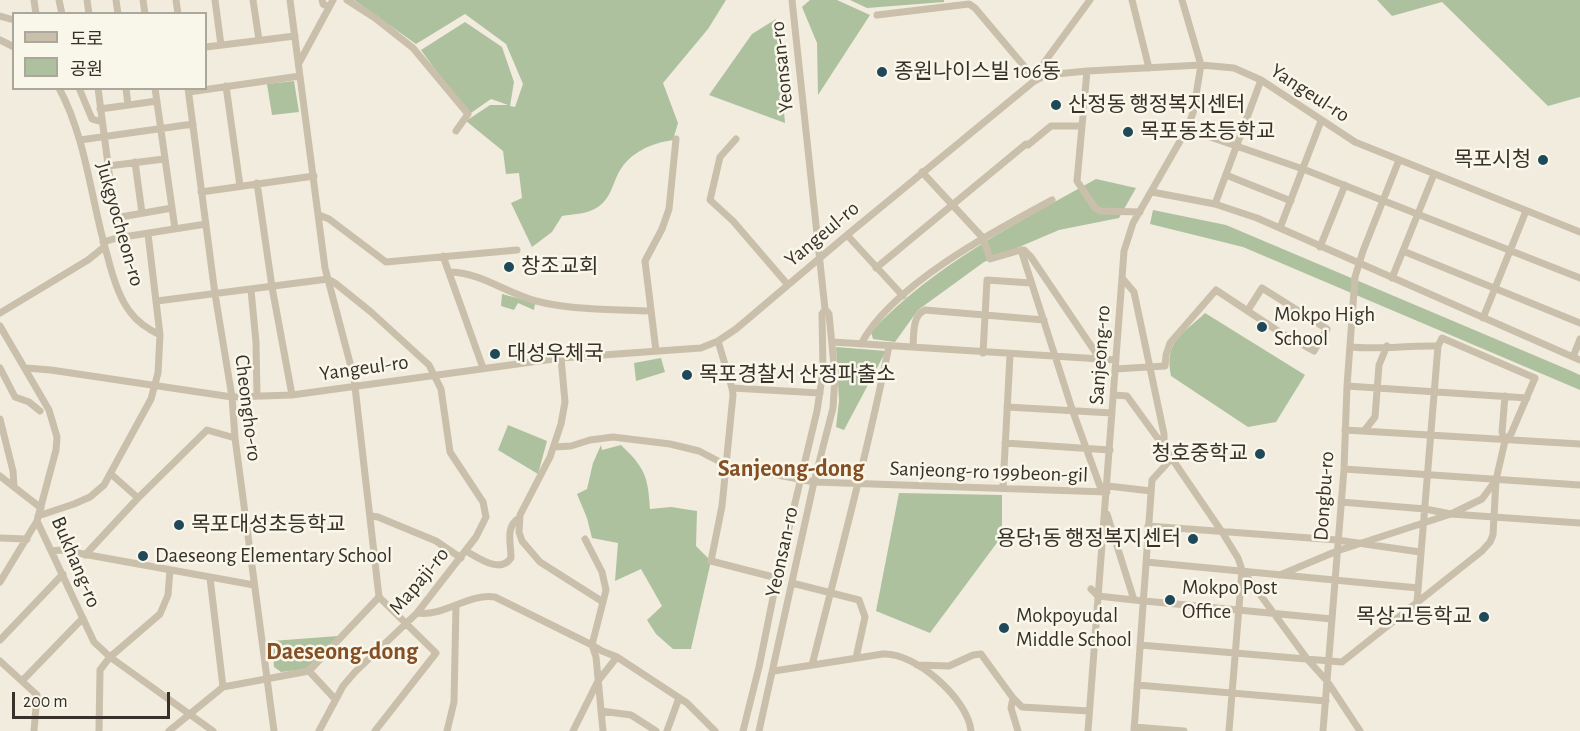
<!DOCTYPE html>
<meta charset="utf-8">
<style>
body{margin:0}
#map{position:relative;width:1580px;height:731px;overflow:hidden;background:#f2ecde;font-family:"Alegreya Sans","Noto Sans KR",sans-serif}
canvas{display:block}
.legend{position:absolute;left:12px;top:12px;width:195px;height:78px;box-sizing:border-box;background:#f9f6ea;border:2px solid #aba79d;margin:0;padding:8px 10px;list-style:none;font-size:18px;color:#373129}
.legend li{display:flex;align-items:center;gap:12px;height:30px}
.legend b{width:30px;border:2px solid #aba79d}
.scale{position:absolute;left:12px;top:692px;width:158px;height:27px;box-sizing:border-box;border:3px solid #373129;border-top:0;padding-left:8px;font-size:18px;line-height:21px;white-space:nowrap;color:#373129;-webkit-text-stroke:4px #f9f6ea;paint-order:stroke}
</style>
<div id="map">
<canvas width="1580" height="731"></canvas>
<ul class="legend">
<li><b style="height:8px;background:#cabfaa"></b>도로</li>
<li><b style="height:16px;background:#aec19e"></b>공원</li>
</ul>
<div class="scale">200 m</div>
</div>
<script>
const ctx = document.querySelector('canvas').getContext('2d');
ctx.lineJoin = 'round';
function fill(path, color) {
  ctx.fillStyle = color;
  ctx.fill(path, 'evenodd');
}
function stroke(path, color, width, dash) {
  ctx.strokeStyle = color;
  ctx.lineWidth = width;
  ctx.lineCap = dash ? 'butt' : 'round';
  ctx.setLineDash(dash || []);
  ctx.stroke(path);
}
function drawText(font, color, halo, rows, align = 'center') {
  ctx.font = font + ' "Alegreya Sans","Noto Sans KR",sans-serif';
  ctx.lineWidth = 5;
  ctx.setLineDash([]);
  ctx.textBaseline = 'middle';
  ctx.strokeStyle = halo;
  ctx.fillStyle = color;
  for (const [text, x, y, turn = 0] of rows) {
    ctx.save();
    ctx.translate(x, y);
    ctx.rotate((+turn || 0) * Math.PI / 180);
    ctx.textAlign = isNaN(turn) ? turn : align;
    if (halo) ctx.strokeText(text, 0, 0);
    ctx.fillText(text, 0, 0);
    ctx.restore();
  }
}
fill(new Path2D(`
 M354 0H726L708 29 663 83 678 123 673 140C652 143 630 152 619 172 612 185 611 198 598 207 588 214 574 214 562 216L552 232 532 247 511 203 522 198 519 173 506 174 503 151 466 121 490 105H508L491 99 468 115 421 50 465 22 502 47 514 82 510 106 515 107 523 84 506 44 465 14 416 44Z
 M810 0H837L870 15 818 95 817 43 802 7Z
 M850 0H944V2L867 8Z
 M1377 0H1580V97L1548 106 1442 2 1392 16Z
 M776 19 785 123 709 95 752 34Z
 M294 81 299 112 272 115 267 84Z
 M1096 179 1136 188 1119 218 1059 230 984 262 918 310 895 342 873 339 871 332C933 265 1017 223 1096 179Z
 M1153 210 1226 225 1569 370 1580 375V390L1243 247 1150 224Z
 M502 294 535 303 534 310 518 303 514 310 501 306Z
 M1205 313 1305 375 1276 422 1248 427 1171 376C1164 341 1182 335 1205 313Z
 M836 347 886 351 844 430 836 427 839 401Z
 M661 358 665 372 636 381 634 363Z
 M508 425 547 441 538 474 498 450Z
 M601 445 602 450 621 445C645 468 648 476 650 509L671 507 697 511 696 546 711 561 691 649H673L656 634 647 620 662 606 641 569 615 581 618 543 592 538 587 518 577 494 587 489 593 463Z
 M899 493 1002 495V536L930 633 876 611Z
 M338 636 306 669 281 672 274 667 272 641Z`), '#aec19e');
stroke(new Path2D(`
 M34 0 36 14
 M59 0 62 14
 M87 0 89 14
 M116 0 118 14
 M143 0 145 14
 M176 0 178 14
 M215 0 221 45
 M253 0 259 40
 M290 0 325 268 354 378 379 597 436 653 375 731
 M322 0 323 4 329 7
 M347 0 375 18 413 48 468 114 456 131
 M1132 0 1149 68
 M877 15 969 4 975 8 1029 72 1041 77V68L1046 60 1090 0
 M0 16 14 20
 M0 40 14 47
 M206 47 295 36
 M299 63 333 0
 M1087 71 1077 181 1095 208 1100 211 1140 212
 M226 86 240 186
 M79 88 92 119 102 122
 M98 88 115 218 172 208
 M126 88 128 105
 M155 88 175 229
 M188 88 215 294 232 397 235 438 274 731
 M189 92 300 76
 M100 109 157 101
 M1187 129 1303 169 1580 278
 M736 139 720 157 710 200 733 221 788 285
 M80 140 193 124
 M135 162 142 213
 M108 166 164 159
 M922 172 983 238 990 259 1021 250
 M1226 175 1291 201
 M257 183 272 287 292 395
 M201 192 314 176
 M1152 192 1215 204 1257 218 1580 360
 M1215 204 1261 80
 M319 215 329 219 386 262 517 250
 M1280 228 1321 121
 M148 234 160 335
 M847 235 903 296
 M103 242 117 238 206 224
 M1320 247 1345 185
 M1021 250 1073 412 1101 489 1105 491
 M1021 250H1024L1031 257 1100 359
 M1403 251 1580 323
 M443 256 483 368
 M876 268 1026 144 1028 145 1051 126H1082
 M449 272C480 272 506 293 536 301 571 310 610 309 646 311
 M1122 278 1134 292 1164 434V447L1222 532 1238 558 1242 570 1308 660 1327 681 1360 731
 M1392 278 1434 174
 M251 290 256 342 257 396
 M157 301 328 279 335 283 371 312 429 365 441 389 450 452 483 502 486 517 476 537 417 613 355 672 343 686 319 731
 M0 313 88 260 104 247
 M1483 318 1526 211
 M0 326 49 410 57 437 56 450 37 521 0 582
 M718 341 732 388 733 395 722 506 711 561 777 578
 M833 342 1116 360
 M861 344C892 285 994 231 1052 200
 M913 347C914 335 912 315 925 310L1044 320
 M1350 347C1379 350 1409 345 1438 346
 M656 351 645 261 662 229 669 209 676 139
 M983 353 987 280 1031 283
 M1573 357 1580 339
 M561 358 565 402 561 424 550 457 520 515 519 532 522 541 540 562 603 602
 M0 368 15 397 29 402 40 411
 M26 368 51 370 232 397 292 395 561 358 701 348 718 341 736 329 847 235 1033 82 1046 75 1087 71 1201 65 1234 68 1261 80 1355 142 1580 232
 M1115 369 1165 366 1166 355 1170 343 1216 290 1281 333 1314 351 1327 329 1262 288 1248 310
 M1347 386 1527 398
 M732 388 820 393
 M1114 395 1127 396 1164 447
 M1007 407 1112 413
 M0 419 13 471 14 486
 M1345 430 1580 444
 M1364 431 1375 417 1379 365 1387 346
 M1005 443 1110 450
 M554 447 571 446 590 440 613 437 670 444 699 451 726 465 814 482 1107 492
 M1344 469 1580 485
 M111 474 138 498
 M0 476 41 508
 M1108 486 1151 491
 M1003 487 1010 355
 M1341 502 1425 509 1451 514 1580 523
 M1107 514 1134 600
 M38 516 74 504 90 497 104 485 151 399 158 373 160 335C150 330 138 323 131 313 120 300 112 274 108 258 91 202 87 140 59 88
 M371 516 378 517 436 541 461 558
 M37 521 94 642 110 657 213 731
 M1148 526 1337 540 1420 552
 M0 538 27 539
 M585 539 602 572 606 590 592 645 602 651 617 657 687 703 715 731
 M52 551 61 550 254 585
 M466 551C479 558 500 574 511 558 511 543 505 527 519 518
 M85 555 138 498 207 430 235 438
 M1146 562 1418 588
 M1280 575 1337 551 1451 514 1482 499 1496 480
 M210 578 223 687
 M792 583 859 600 865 617 856 658
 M1091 589 1098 596 1134 600 1332 619
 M1417 602 1438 346 1442 338 1535 378 1511 434 1505 441
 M417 613C444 617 468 593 495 597L592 645 596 657 603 731
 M0 640 63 574
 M1140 645 1342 662 1482 551 1490 542 1493 535 1496 480 1505 441 1502 432 1505 396
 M0 661 37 695 34 731
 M812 665C839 559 867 453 889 346
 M917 665 949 666 973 655 981 654 1013 698 1022 707 1089 711
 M309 671 335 699
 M774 671 883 654C915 652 968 699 971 731
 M22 681 83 618
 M1137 685 1326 701
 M1013 698 1011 708 1018 731
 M601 711 631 715 656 731
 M1134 727 1184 731
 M99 731 100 670 110 657 160 614 168 595 170 570
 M169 731 223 687 309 671 379 597
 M447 731 454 702 456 605
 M573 731 598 681 617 657
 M667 731 679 698
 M743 731 759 667 777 578 817 411 823 371 822 314 825 309
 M759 731 814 482 833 408 835 376 829 314 825 309 792 0
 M1088 731 1124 251 1133 223 1187 129 1193 113 1201 65 1182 0
 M1134 731 1152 480 1172 458
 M1229 731 1242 570
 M1323 731 1344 469 1347 386 1355 277 1363 251 1399 160`), '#cabfaa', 7);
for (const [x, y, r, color] of [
 [882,72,6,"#1f4958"],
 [1056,105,6,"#1f4958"],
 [1128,132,6,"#1f4958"],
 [1543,160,6,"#1f4958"],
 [509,267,6,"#1f4958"],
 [1262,327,6,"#1f4958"],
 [495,354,6,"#1f4958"],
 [687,375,6,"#1f4958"],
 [1260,454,6,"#1f4958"],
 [179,525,6,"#1f4958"],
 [1193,539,6,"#1f4958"],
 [143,556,6,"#1f4958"],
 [1170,600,6,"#1f4958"],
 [1484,617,6,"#1f4958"],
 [1004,628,6,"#1f4958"]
]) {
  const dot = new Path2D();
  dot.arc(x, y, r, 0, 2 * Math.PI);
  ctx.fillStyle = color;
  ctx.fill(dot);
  stroke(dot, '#f9f6ea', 2);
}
drawText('21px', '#373129', '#f9f6ea', [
 ["Yeonsan-ro",782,67,-96],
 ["Yangeul-ro",1310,93,33],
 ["Jukgyocheon-ro",120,224,74],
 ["Yangeul-ro",822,234,-40],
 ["Sanjeong-ro",1100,355,-86],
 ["Yangeul-ro",364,368,-8],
 ["Cheongho-ro",248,408,83],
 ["Sanjeong-ro 199beon-gil",989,472,2],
 ["Dongbu-ro",1324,496,-86],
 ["Yeonsan-ro",782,552,-78],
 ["Bukhang-ro",76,562,67],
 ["Mapaji-ro",419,581,-50]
]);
drawText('21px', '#373129', '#f9f6ea', [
 ["종원나이스빌 106동",894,72],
 ["산정동 행정복지센터",1068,105],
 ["목포동초등학교",1140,132],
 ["목포시청",1531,160,"right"],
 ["창조교회",521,267],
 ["Mokpo High",1274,315],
 ["School",1274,339],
 ["대성우체국",507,354],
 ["목포경찰서 산정파출소",699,375],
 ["청호중학교",1248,454,"right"],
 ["목포대성초등학교",191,525],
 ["용당1동 행정복지센터",1181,539,"right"],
 ["Daeseong Elementary School",155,556],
 ["Mokpo Post",1182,588],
 ["Office",1182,612],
 ["Mokpoyudal",1016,616],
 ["Middle School",1016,640],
 ["목상고등학교",1472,617,"right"]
], 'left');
drawText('bold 24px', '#844f24', '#f9f6ea', [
 ["Sanjeong-dong",791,469],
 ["Daeseong-dong",342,652]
]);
</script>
